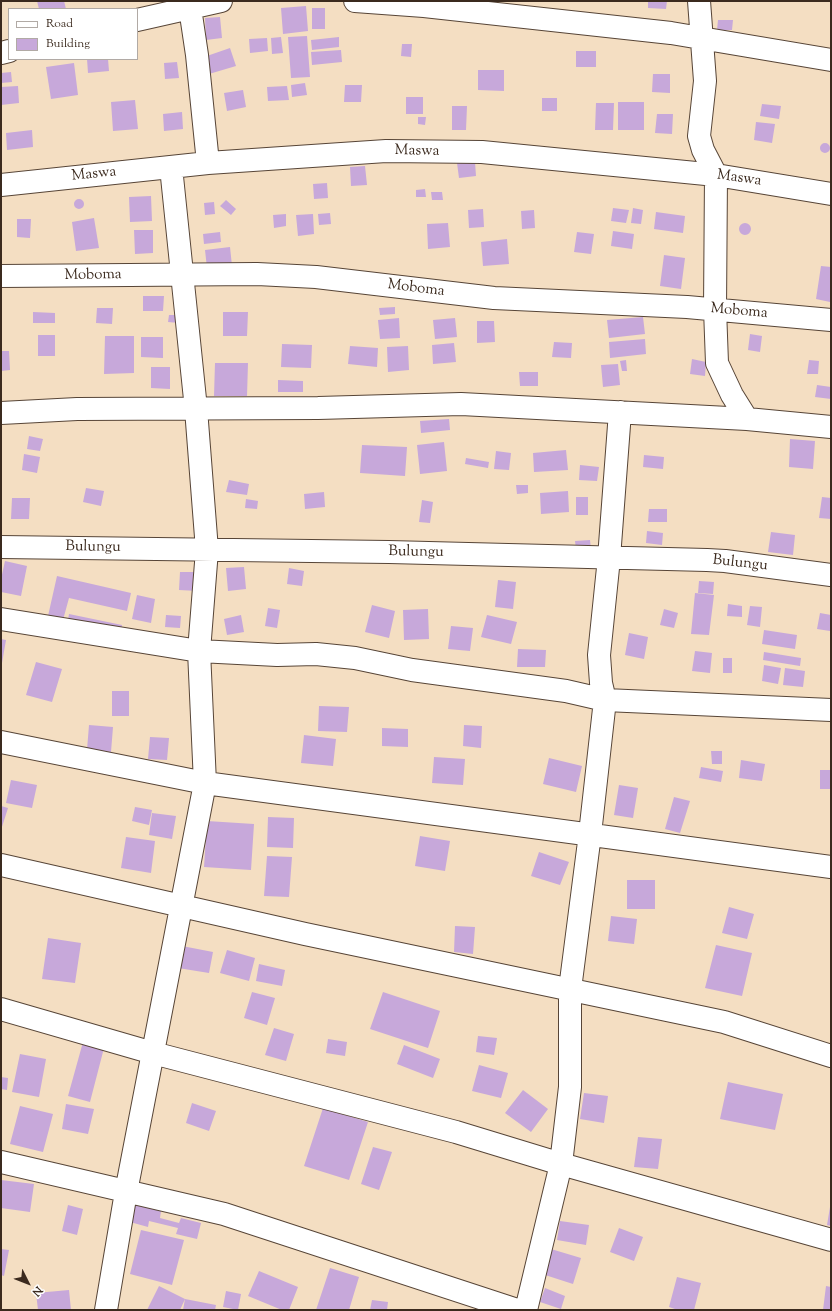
<!DOCTYPE html>
<style>
body{margin:0}
#map{position:relative;width:832px;height:1311px;overflow:hidden;background:#f4dec2;font-family:"Sorts Mill Goudy",serif}
canvas{display:block}
.frame{position:absolute;inset:0;border:2px solid #3b2a1e;pointer-events:none}
.legend{position:absolute;left:8px;top:8px;width:130px;height:52px;box-sizing:border-box;background:#fff;border:1px solid #b1aaa5;margin:0;padding:5px 7px;list-style:none;font-size:12px;color:#3b2a1e}
.legend li{display:flex;align-items:center;gap:8px;height:20px}
.legend b{width:20px;border:1px solid #b1aaa5}
.north{position:absolute;left:8px;top:1263px;width:40px;height:40px;-webkit-text-stroke:3px #fff;paint-order:stroke;rotate:132deg;font-size:11px;font-weight:700;line-height:16px;text-align:center;color:#3b2a1e}
.north::after{content:'';display:block;margin:auto;width:14px;height:18px;background:#3b2a1e;clip-path:polygon(50% 0,100% 100%,50% 72%,0 100%)}
</style>
<div id="map">
<canvas width="832" height="1311"></canvas>
<div class="frame"></div>
<ul class="legend">
<li><b style="height:5px;background:#fff"></b>Road</li>
<li><b style="height:11px;background:#c7a8da"></b>Building</li>
</ul>
<div class="north">N</div>
</div>
<script>
const ctx = document.querySelector('canvas').getContext('2d');
ctx.lineJoin = 'round';
function fill(path, color) {
  ctx.fillStyle = color;
  ctx.fill(path, 'evenodd');
}
function stroke(path, color, width, dash) {
  ctx.strokeStyle = color;
  ctx.lineWidth = width;
  ctx.lineCap = dash ? 'butt' : 'round';
  ctx.setLineDash(dash || []);
  ctx.stroke(path);
}
function drawText(font, color, halo, rows, align = 'center') {
  ctx.font = font + ' "Sorts Mill Goudy",serif';
  ctx.lineWidth = 3;
  ctx.setLineDash([]);
  ctx.textBaseline = 'middle';
  ctx.strokeStyle = halo;
  ctx.fillStyle = color;
  for (const [text, x, y, turn = 0] of rows) {
    ctx.save();
    ctx.translate(x, y);
    ctx.rotate((+turn || 0) * Math.PI / 180);
    ctx.textAlign = isNaN(turn) ? turn : align;
    if (halo) ctx.strokeText(text, 0, 0);
    ctx.fillText(text, 0, 0);
    ctx.restore();
  }
}
fill(new Path2D(`
 M37 1H64L66 9H39Z
 M648 1H667L666 9 648 8Z
 M306 6 308 31 283 34 281 8Z
 M312 8H325V29H312Z
 M220 17 222 38 206 40 205 18Z
 M718 20H733L732 30H717Z
 M307 36 310 77 291 78 288 37Z
 M281 37 283 53 272 54 271 38Z
 M339 37V47L312 50 311 40Z
 M267 38 268 51 250 53 249 39Z
 M402 44H412L411 57 401 56Z
 M230 48 236 66 209 74 204 57Z
 M341 50 342 62 312 65 311 52Z
 M576 51H596V67H576Z
 M87 59H108L109 71 88 73Z
 M177 62 179 78 165 79 164 63Z
 M74 63 78 95 51 99 46 67Z
 M478 70H504V91L478 90Z
 M11 72 12 82 1 83V73Z
 M653 74H670V93L652 92Z
 M305 83 307 95 292 97 291 85Z
 M345 85H362L361 102H344Z
 M18 86 19 103 1 105V87Z
 M287 86 289 100 268 101 267 87Z
 M243 90 246 107 227 111 224 93Z
 M406 97H423V114H406Z
 M542 98H557V111H542Z
 M135 100 138 129 113 131 111 102Z
 M618 102H644V130H618Z
 M596 103H614L613 130H595Z
 M762 104 781 106 779 119 760 116Z
 M452 106H467L466 130H452Z
 M182 112 183 129 164 131 163 114Z
 M657 114H673L672 134 655 133Z
 M418 117H426L425 125 418 124Z
 M756 122 775 124 772 143 754 140Z
 M32 130 33 147 7 150 6 133Z
 M820 148a5 5 0 1 1 10 0a5 5 0 1 1-10 0Z
 M475 162 476 176 459 178 457 163Z
 M365 166 367 185 351 186 350 167Z
 M327 183 328 198 314 199 313 184Z
 M425 189 426 197H416V190Z
 M431 192H442L443 200H432Z
 M151 196 152 221 130 222 129 197Z
 M74 204a5 5 0 1 1 10 0a5 5 0 1 1-10 0Z
 M226 200 236 209 231 215 220 206Z
 M214 202 215 214 205 215 204 203Z
 M613 208 629 210 626 223 611 221Z
 M633 208 643 210 641 224 631 223Z
 M483 209 484 227 469 228 468 210Z
 M534 210 535 228 522 229 521 211Z
 M656 212 685 216 683 233 654 229Z
 M330 213 331 224 319 225 318 214Z
 M286 214V226L274 228 273 215Z
 M313 214 314 234 298 236 296 215Z
 M94 218 99 248 76 251 72 222Z
 M17 219H31L30 238 17 237Z
 M739 229a6 6 0 1 1 12 0a6 6 0 1 1-12 0Z
 M448 223 450 247 428 249 427 224Z
 M134 230H153V253L135 254Z
 M613 231 634 234 632 249 611 246Z
 M220 232 221 242 204 244 203 234Z
 M577 232 594 234 591 254 574 252Z
 M507 239 509 264 483 266 481 242Z
 M230 247 232 266 207 268 205 250Z
 M664 255 685 258 681 289 660 286Z
 M821 266 831 267 830 302 816 299Z
 M143 296H164L163 311H143Z
 M395 307V314L380 315 379 308Z
 M97 308H113L112 324 96 323Z
 M33 312 55 313V323H33Z
 M223 312H248L247 336H223Z
 M169 315H180L179 323 168 322Z
 M643 317 645 334 609 338 607 320Z
 M399 318 400 338 380 339 378 320Z
 M455 318 457 337 435 339 433 320Z
 M477 321H494L495 342 477 343Z
 M750 334 762 336 760 352 748 350Z
 M38 335H55V356H38Z
 M105 336H134V373L104 374Z
 M141 337H163V358L141 357Z
 M645 339 646 354 610 358 609 342Z
 M554 342 572 343 571 358 552 357Z
 M454 343 456 362 433 364 432 345Z
 M282 344 312 345 311 368 281 367Z
 M350 346 378 348 377 367 348 364Z
 M408 346 409 370 388 372 387 347Z
 M1 351H9L10 370 1 371Z
 M692 359 706 362 705 376 690 374Z
 M626 360 627 371H622L620 361Z
 M809 360 819 361 818 374H807Z
 M215 363H248L247 396H214Z
 M618 364 620 385 603 387 601 365Z
 M151 367H170V389L151 388Z
 M519 372H538V386H520Z
 M278 380 303 381V392H278Z
 M817 385 831 387V399L815 397Z
 M449 419 450 430 421 433 420 421Z
 M29 436 43 439 40 451 27 449Z
 M790 439 815 441 813 469 789 467Z
 M444 442 447 471 420 474 417 445Z
 M362 445 407 447 405 476 360 473Z
 M566 450 568 470 534 472 533 453Z
 M496 451 511 453 509 470 494 469Z
 M24 454 40 457 37 473 22 470Z
 M644 455 664 457 663 469 643 467Z
 M466 458 489 462 488 468 465 464Z
 M580 465 599 467 597 481 579 480Z
 M229 480 249 484 247 495 226 492Z
 M516 485H528V493L517 494Z
 M86 488 104 491 101 506 83 502Z
 M568 491 569 512 541 514 540 493Z
 M324 492 325 507 305 509 304 494Z
 M576 497H588V515H576Z
 M822 497 831 498V519L819 518Z
 M12 498H30L29 519H11Z
 M246 499 258 501 257 509 245 508Z
 M422 500 433 502 430 523 419 522Z
 M649 509H667V522H648Z
 M647 531 663 533 662 545 646 543Z
 M771 532 795 535 793 555 768 552Z
 M590 540 591 549H576L575 541Z
 M5 561 27 566 21 596 1 592V579Z
 M244 567 246 589 228 591 226 568Z
 M289 568 304 571 302 586 287 584Z
 M180 572H199L198 591 179 590Z
 M57 576 131 593 127 611 69 598 63 620 48 616Z
 M498 580 516 582 513 609 495 607Z
 M699 581 714 582 713 594 698 593Z
 M695 593 714 595 709 635 691 634Z
 M137 595 155 599 151 623 132 619Z
 M728 604 742 606V617L727 616Z
 M372 605 395 611 389 638 365 632Z
 M750 606 762 607 760 627 747 625Z
 M268 608 280 610 277 628 265 626Z
 M428 609 429 639 404 640 403 610Z
 M664 609 678 613 674 628 660 625Z
 M820 613 831 615 830 631 817 629Z
 M69 614 122 625 121 632 68 620Z
 M166 615 181 616 180 628 165 627Z
 M241 615 244 632 227 635 224 619Z
 M487 615 517 622 511 644 481 637Z
 M451 626 473 628 470 651 448 649Z
 M764 630 797 635 795 649 762 644Z
 M629 633 648 637 644 659 625 655Z
 M1 639 6 640 2 663H1Z
 M518 649 546 650 545 667H517Z
 M695 651 712 653 710 673 692 671Z
 M764 652 801 658 800 666 763 660Z
 M723 658H732V673H723Z
 M36 662 62 669 52 702 26 695Z
 M764 665 781 668 778 684 762 681Z
 M785 668 805 671 803 687 783 685Z
 M112 691H129V716H112Z
 M319 706 349 707 347 732 318 731Z
 M89 725 113 727 111 752 87 750Z
 M464 725 482 726 481 748 463 746Z
 M382 728 408 729V747L382 746Z
 M304 735 336 739 333 766 301 763Z
 M150 737 169 738 167 760 148 759Z
 M711 751H722V764H712Z
 M434 757 465 759 463 785 432 783Z
 M549 758 582 766 576 792 543 784Z
 M741 760 765 764 762 781 739 778Z
 M701 767 723 771 721 782 699 778Z
 M820 770H831V789H820Z
 M11 780 37 785 32 808 6 803Z
 M619 785 638 788 633 818 614 815Z
 M674 797 690 801 680 833 665 829Z
 M1 806 8 808 1 830Z
 M135 807 152 810 149 825 132 821Z
 M152 813 176 816 172 839 149 835Z
 M268 817 294 818 293 848 267 847Z
 M207 821 254 824 251 870 204 867Z
 M420 836 450 841 445 871 415 866Z
 M126 837 155 841 151 873 121 868Z
 M539 852 569 862 560 885 531 876Z
 M267 856 292 857 289 897 264 896Z
 M627 880H655V909H627Z
 M729 907 754 914 747 939 722 933Z
 M611 916 637 919 634 944 608 941Z
 M455 926 475 927 473 954 454 952Z
 M48 938 81 943 75 983 42 979Z
 M716 945 752 953 742 996 705 988Z
 M182 946 213 952 209 973 178 968Z
 M227 950 255 958 249 981 220 973Z
 M259 964 285 970 282 986 256 981Z
 M252 992 275 998 267 1025 244 1018Z
 M383 992 440 1011 428 1048 370 1029Z
 M274 1028 294 1034 286 1061 265 1055Z
 M478 1036 497 1038 494 1055 476 1052Z
 M328 1039 347 1042 345 1056 326 1053Z
 M83 1042 104 1048 90 1102 68 1096Z
 M404 1045 440 1059 433 1078 397 1064Z
 M20 1054 46 1059 39 1097 12 1092Z
 M479 1065 508 1073 501 1098 472 1091Z
 M1 1077 8 1078 7 1090 1 1089Z
 M728 1082 783 1094 775 1130 720 1119Z
 M523 1090 548 1109 531 1132 505 1113Z
 M584 1093 608 1096 604 1123 580 1119Z
 M192 1103 216 1111 209 1131 186 1123Z
 M66 1104 94 1109 88 1134 62 1129Z
 M20 1106 53 1114 43 1152 10 1144Z
 M323 1108 368 1122 349 1180 304 1166Z
 M638 1137 662 1139 658 1169 634 1167Z
 M373 1147 392 1152 379 1190 361 1184Z
 M1 1180 34 1184 30 1212 1 1208Z
 M68 1205 83 1209 77 1235 62 1231Z
 M135 1205 161 1211 160 1218 179 1223 181 1218 201 1223 197 1239 176 1234 178 1228 149 1221 148 1227 130 1222Z
 M830 1207H831V1226L827 1225Z
 M560 1221 589 1225 586 1245 557 1240Z
 M619 1228 643 1237 634 1261 610 1252Z
 M141 1230 184 1240 172 1285 130 1274Z
 M1 1249 9 1250 4 1276 1 1275Z
 M551 1249 581 1258 573 1284 542 1274Z
 M330 1268 359 1277 349 1310H316Z
 M259 1271 298 1287 289 1310H282L248 1296Z
 M677 1277 701 1283 694 1310H678L669 1307Z
 M159 1286 185 1299 216 1305 215 1310H183L185 1299 180 1310H147Z
 M826 1286 831 1287V1310H823Z
 M545 1288 565 1296 561 1309 540 1302Z
 M69 1290 71 1310H38L36 1293Z
 M226 1291 241 1294 238 1310 223 1307Z
 M372 1300 388 1302 387 1310H370Z`), '#c7a8da');
const minor = new Path2D(`
 M355 1 424 6 671 33 831 60
 M699 1 705 81 699 136 703 150 716 175 715 309 717 363 732 395 747 419
 M190 8 197 55 208 163
 M137 20 221 1
 M1 53 9 51
 M1 185 208 163 386 151 482 152 716 175 831 194
 M1 276 257 274 316 277 494 298 687 307 831 320
 M1 413 77 409 318 408 461 404 747 419 831 427
 M1 547 389 552 707 560 725 561 831 575
 M1 619 199 651 277 655 316 654 355 658 412 670 566 691 605 700 831 710
 M1 742 205 783 831 867
 M1 865 305 934 724 1022 831 1056
 M1 1009 153 1053 456 1132 561 1164 831 1240
 M1 1162 224 1214 517 1310
 M106 1310 126 1192 205 783 199 651 207 550 196 409 171 167
 M526 1310 561 1164 570 1087V989L590 834 605 700 601 683 599 655 609 558 620 412`);
stroke(minor, '#574537', 24);
stroke(minor, '#fff', 22);
drawText('15px', '#3b2a1e', '#fff', [
 ["Maswa",417,152,1],
 ["Maswa",94,175,-6],
 ["Maswa",739,179,8],
 ["Moboma",93,276,-1],
 ["Moboma",416,289,7],
 ["Moboma",739,312,5],
 ["Bulungu",93,548,1],
 ["Bulungu",416,553,1],
 ["Bulungu",740,564,6]
]);
</script>
